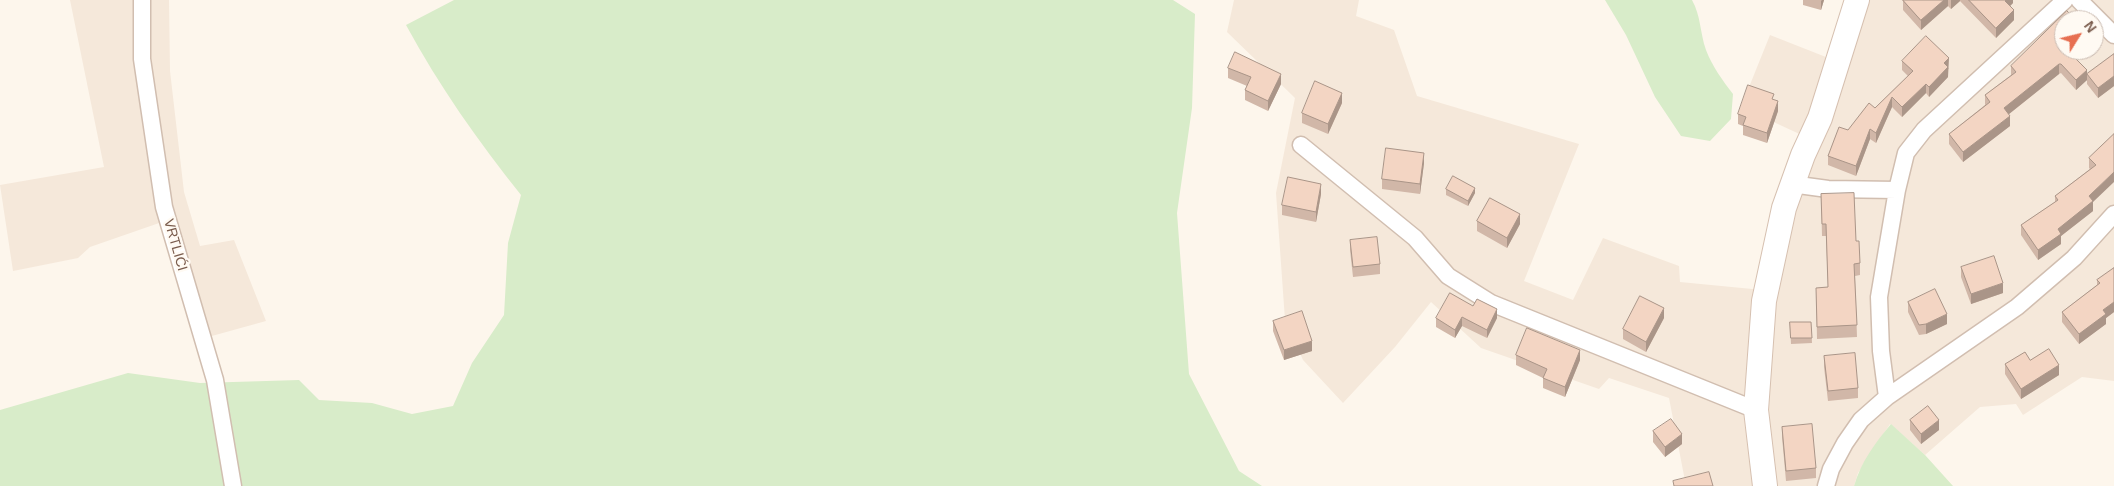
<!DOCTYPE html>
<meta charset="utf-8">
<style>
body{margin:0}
#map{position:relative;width:2114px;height:486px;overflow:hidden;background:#fdf6ec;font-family:Helvetica,sans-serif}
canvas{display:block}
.north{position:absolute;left:2054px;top:10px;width:50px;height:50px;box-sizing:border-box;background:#fffaf3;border:1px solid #cabbb1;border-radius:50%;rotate:54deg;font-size:14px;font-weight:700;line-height:20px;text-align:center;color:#7a5c4d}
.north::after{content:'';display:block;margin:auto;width:18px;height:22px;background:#e76f51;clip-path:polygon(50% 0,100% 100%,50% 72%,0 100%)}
</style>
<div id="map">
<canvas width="2114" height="486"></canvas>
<div class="north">N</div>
</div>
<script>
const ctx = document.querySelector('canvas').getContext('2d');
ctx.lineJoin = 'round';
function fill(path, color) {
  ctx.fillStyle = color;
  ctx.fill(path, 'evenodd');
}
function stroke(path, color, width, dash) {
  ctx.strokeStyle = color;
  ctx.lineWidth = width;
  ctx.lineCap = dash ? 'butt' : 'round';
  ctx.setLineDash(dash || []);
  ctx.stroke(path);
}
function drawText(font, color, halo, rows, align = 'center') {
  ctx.font = font + ' Helvetica,sans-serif';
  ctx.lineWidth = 4.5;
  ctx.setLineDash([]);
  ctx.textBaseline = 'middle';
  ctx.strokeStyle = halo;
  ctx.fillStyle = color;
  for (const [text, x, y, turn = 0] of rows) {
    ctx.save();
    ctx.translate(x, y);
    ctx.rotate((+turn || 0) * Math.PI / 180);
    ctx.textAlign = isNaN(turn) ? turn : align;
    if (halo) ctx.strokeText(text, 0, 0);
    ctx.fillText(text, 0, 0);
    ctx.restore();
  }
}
fill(new Path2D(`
 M70 0H169L170 71 184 192 200 246 234 240 266 321 201 339 162 222 90 247 78 258 13 271 0 185 104 167Z
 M1234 0H1359L1356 16 1394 30 1417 96 1579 144 1524 281 1573 300 1603 238 1679 266 1680 282 1773 291 1806 137 1741 107 1770 35 1831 59 1851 0H2114V381L2082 377 2023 415 2016 404 1980 407 1925 455 1890 424 1858 473 1854 486H1686L1669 398 1609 378 1599 389 1481 348 1431 302 1395 347 1343 403 1303 360 1285 320 1276 193 1295 98 1227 32ZM2064 20H2094V50H2064Z`), '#f5e8da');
fill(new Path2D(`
 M454 0H1173L1195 14 1192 108 1177 213 1189 374 1239 471 1262 486H0V410L128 373 200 383 299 380 319 400 372 403 412 414 453 406 472 363 504 315 508 243 521 195C478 141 439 86 406 25Z
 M1605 0H1692C1701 16 1700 33 1706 50 1712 66 1723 81 1733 94L1731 119 1710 141 1681 136 1655 97 1626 35Z
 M1891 424 1925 455 1953 486H1854C1861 462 1875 443 1891 424Z`), '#d8ecc9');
const street = new Path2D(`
 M142 0V59L164 207 215 380 233 486
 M2079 0 2114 35
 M1301 145 1415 238 1448 276 1491 303 1756 410
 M1791 184 1828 189 1897 190
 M1887 397 1881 351 1879 297 1897 190 1906 153 1924 130 2065 0
 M1826 486 1831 469 1845 443 1861 420 1887 397 2017 307 2074 258 2114 214`);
const secondary = new Path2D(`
 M1765 486 1756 410 1764 301 1784 208 1803 155 1820 118 1857 0`);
stroke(street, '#d1beb0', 19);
stroke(secondary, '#d6c0b0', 26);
stroke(street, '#fff', 16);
stroke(secondary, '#fff', 24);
fill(new Path2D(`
 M1803 0H1824L1821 10 1803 5Z
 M1903 0H2013V3L2010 6 2014 20 1996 38 1960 1 1951 9 1948 6 1921 30 1903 10Z
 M2085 50 2076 59 2087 80 2076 90 2061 73 2059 74 2009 114 2010 126 1963 162 1949 144V134L1985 105V95L2011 75V66Z
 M2114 54V86L2098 98 2087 84V74Z
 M1902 61 1949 68 1948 69V77L1929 97 1926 93 1902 117 1892 107 1876 143 1870 139 1856 176 1828 165V156L1848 130 1875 108 1908 76 1902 70Z
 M1228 68 1281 84 1268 111 1245 100V90L1247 86 1228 78Z
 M1774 100 1778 111 1767 143 1743 135V126L1738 124V114Z
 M1342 103 1328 134 1302 123V113Z
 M2114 134 2093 202V211L2061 236V244L2038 260 2021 235V225L2055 202V196L2090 169 2089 168V158Z
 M1424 163 1420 194 1382 189V179Z
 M1446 189 1475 193 1468 206 1446 195Z
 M1321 194 1316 222 1282 215V205Z
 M1821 194 1856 241 1860 263V275L1855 276 1857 337 1817 339 1816 288 1828 287 1826 236H1822Z
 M1477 221 1520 224 1507 248 1477 231Z
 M1350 240 1380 264V274L1353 277 1350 250Z
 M1961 267 2003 293 1971 304 1961 277Z
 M2114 268V312L2106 318V324L2079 344 2062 322V312L2097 285V280Z
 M1908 302 1947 324 1926 334 1919 335 1908 312Z
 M1473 306 1497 318 1487 338 1462 326 1455 338 1436 327V318Z
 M1664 318 1646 352 1623 339V329Z
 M1273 321 1312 351 1284 360 1273 331Z
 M1790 322H1811L1812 343 1791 344Z
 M1516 355 1580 360 1565 397 1543 388V378L1516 365Z
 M1824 356 1858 388V398L1828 401 1824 367Z
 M2030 360 2059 375 2021 399 2005 374V364Z
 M1910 420 1939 430 1921 444 1910 430Z
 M1782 427 1816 468V478L1786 481 1782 437Z
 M1653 431 1682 444 1665 457 1653 442Z`), '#d1b7a8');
fill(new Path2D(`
 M1822 0H1824L1821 10V1Z
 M1944 0H1948V6L1921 30V20Z
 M1951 0H1960V1L1951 9Z
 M2006 0H2013V3L2005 11V1Z
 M2014 10V20L1996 38V28Z
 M2075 50H2085L2071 63V54Z
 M1949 58 1948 77 1929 97V87L1944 63Z
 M2059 64V74L2004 118V108Z
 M2087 70V80L2076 90V80Z
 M1281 74V84L1268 111V101Z
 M2114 76V86L2098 98V88Z
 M1926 84V93L1902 117V107Z
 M1342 93V103L1328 134V124Z
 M1892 97V107L1876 143V133Z
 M1778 101V111L1767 143V133Z
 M2010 116V126L1963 162V152Z
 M1870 129V139L1856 176V166Z
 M1424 153V163L1420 194V184Z
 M2114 172V182L2093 202V211L2061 236V244L2038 260V250L2089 196Z
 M1321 184V194L1316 222V212Z
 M1475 188V193L1468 206V201Z
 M1520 214V224L1507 248V238Z
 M2003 283V293L1971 304V294Z
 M2114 302V312L2106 318V324L2079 344V334L2103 310Z
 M1664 308V318L1646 352V342Z
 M1497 309V318L1487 338V330Z
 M1947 314V324L1926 334V324Z
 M1462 317V326L1455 338V330Z
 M1312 341V351L1284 360V350Z
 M1580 350V360L1565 397V387Z
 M2059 365V375L2021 399V389Z
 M1939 420V430L1921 444V434Z
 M1682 434V444L1665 457V447Z`), '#aa9588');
const building = new Path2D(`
 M1903 0H1944L1921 20Z
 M1969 0H2006L2005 1 2014 10 1996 28Z
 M2067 11 2076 20H2064V50H2075L2071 54 2087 70 2076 80 2061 64H2059L2004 108 2010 116 1963 152 1949 134 1990 102 1985 95 2016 72 2011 66Z
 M1926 36 1949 58 1944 63 1948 67 1929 87 1926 84 1902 107 1892 97 1876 133 1870 129 1856 166 1828 156 1839 127 1848 130 1869 103 1875 108 1913 71 1902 61Z
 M1235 52 1281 74 1268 101 1245 90 1251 77 1228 68Z
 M2114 54V76L2098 88 2087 74Z
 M1315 81 1342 93 1328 124 1302 113Z
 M1748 85 1774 94 1772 99 1778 101 1767 133 1743 125 1746 117 1738 114Z
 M2114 134V172L2089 196 2093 201 2058 229 2061 234 2038 250 2021 225 2058 200 2055 196 2096 165 2089 158Z
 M1386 148 1424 153 1420 184 1382 179Z
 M1453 176 1475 188 1468 201 1446 189Z
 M1288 177 1321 184 1316 212 1282 205Z
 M1854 193 1856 241H1859L1860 263 1854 264 1857 325 1817 327 1816 288 1828 287 1826 224H1822L1821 194Z
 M1490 198 1520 214 1507 238 1477 221Z
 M1377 237 1380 264 1353 267 1350 240Z
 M1994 256 2003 283 1971 294 1961 267Z
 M2114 268V302L2103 310 2106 314 2079 334 2062 312 2100 283 2097 280Z
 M1935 289 1947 314 1926 324 1919 325 1908 302Z
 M1450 293 1473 306 1477 299 1497 309 1487 330 1462 317 1455 330 1436 318Z
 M1640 296 1664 308 1646 342 1623 329Z
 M1302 311 1312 341 1284 350 1273 321Z
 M1790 322H1811L1812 338H1791Z
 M1527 328 1580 350 1565 387 1543 378 1547 369 1516 355Z
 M2049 349 2059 365 2021 389 2005 364 2025 352 2030 360Z
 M1855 353 1858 388 1828 391 1824 356Z
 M1928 406 1939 420 1921 434 1910 420Z
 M1671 419 1682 434 1665 447 1653 431Z
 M1812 424 1816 468 1786 471 1782 427Z
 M1709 472 1713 486H1674L1673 481Z`);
fill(building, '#f3d5c3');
stroke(building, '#aa9588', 1);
drawText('14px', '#7a5c4d', '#fffaf3', [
 ["VRTLIĆI",175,245,74]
]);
</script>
